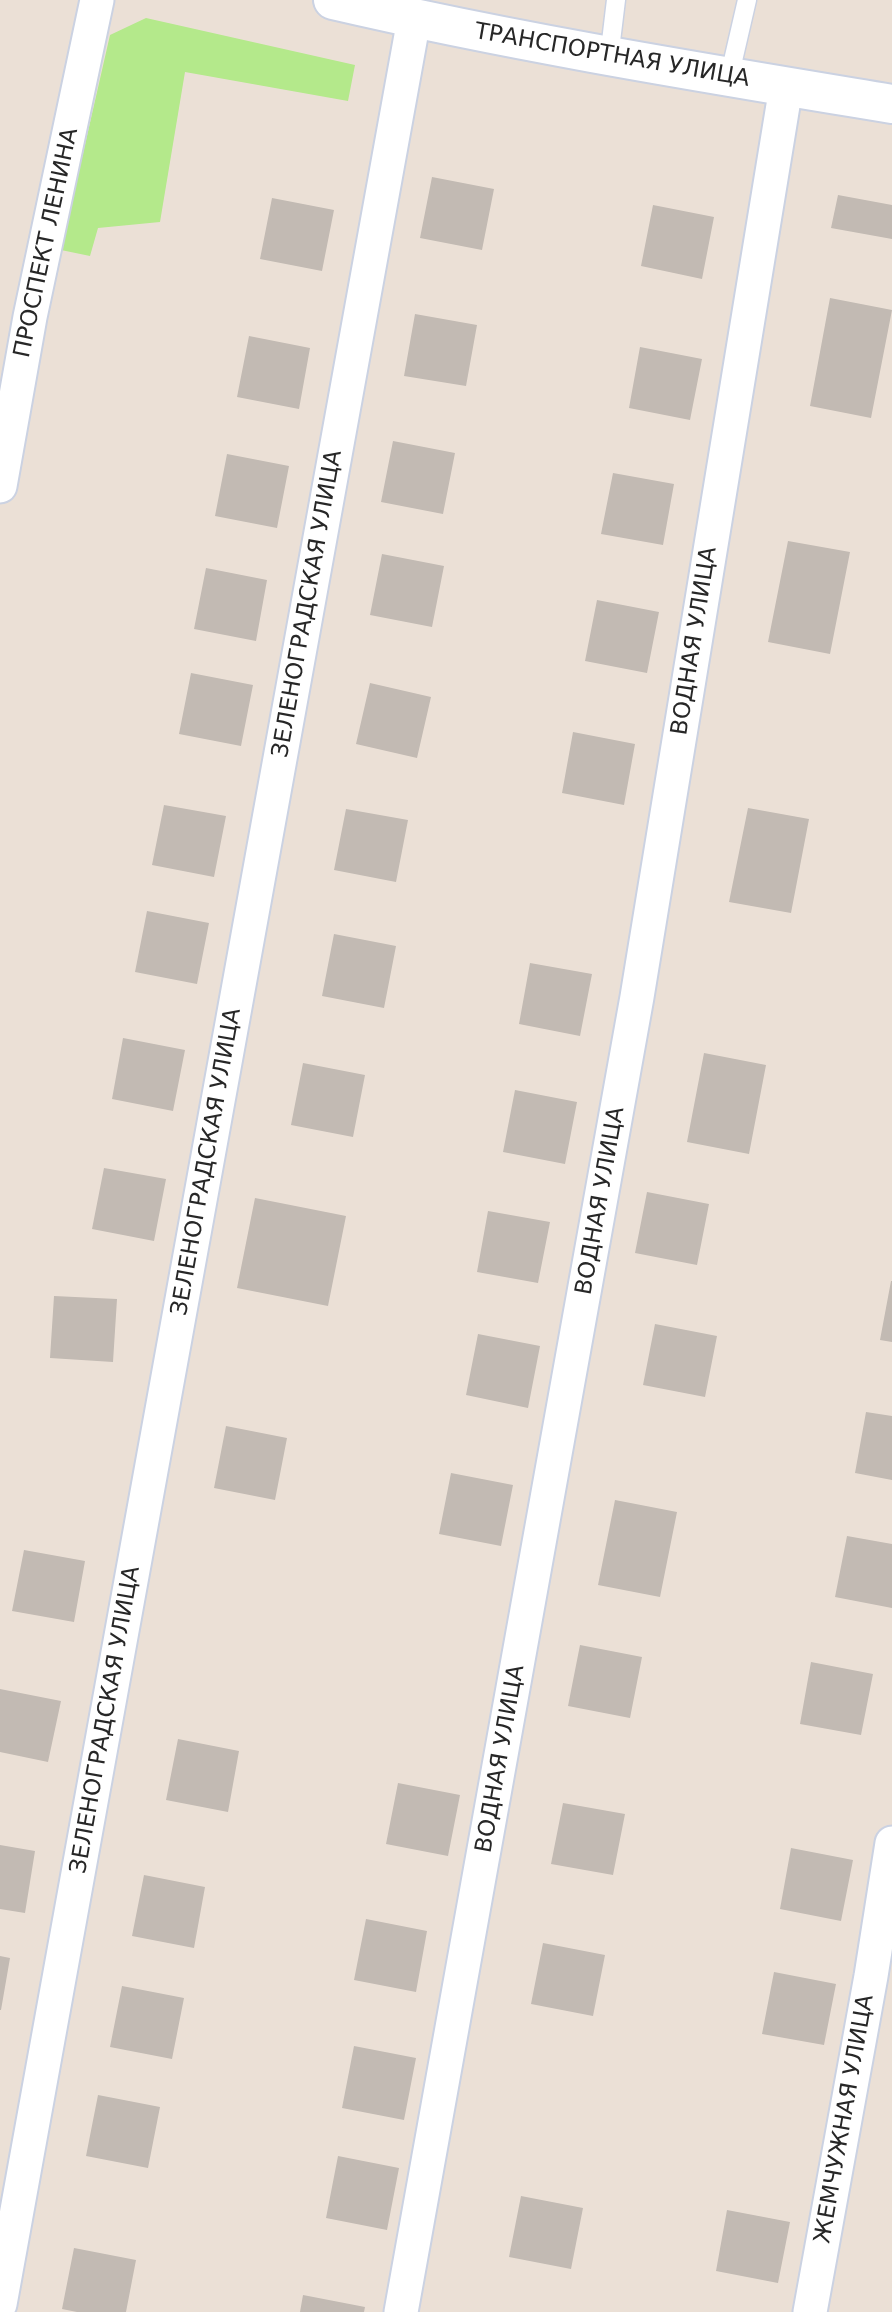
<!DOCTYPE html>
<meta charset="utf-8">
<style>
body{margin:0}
canvas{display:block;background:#ebe0d6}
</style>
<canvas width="892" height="2312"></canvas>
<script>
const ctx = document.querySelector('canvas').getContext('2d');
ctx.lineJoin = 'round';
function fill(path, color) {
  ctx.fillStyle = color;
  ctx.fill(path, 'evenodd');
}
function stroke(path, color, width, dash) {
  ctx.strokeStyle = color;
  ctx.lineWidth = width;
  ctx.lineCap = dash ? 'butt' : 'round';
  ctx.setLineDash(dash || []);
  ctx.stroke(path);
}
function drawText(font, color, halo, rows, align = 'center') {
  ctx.font = font + ' "DejaVu Sans",sans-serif';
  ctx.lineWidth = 6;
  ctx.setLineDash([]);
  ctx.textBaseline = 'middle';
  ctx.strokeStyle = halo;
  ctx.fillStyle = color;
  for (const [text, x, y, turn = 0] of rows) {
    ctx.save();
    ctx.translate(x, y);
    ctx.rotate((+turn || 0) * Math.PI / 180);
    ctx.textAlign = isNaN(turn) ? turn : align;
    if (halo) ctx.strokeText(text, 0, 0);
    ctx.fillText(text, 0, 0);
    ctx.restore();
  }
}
fill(new Path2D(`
 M146 18 355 65 348 101 185 72 160 222 98 228 90 256 61 250 110 35Z`), '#b4e98b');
fill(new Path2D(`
 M432 177 494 189 482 250 420 238Z
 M838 195 892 205V239L831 228Z
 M272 198 334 210 322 271 260 259Z
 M653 205 714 217 702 279 641 266Z
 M830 298 892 310 871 418 810 406Z
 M415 314 477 325 466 386 404 376Z
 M249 336 310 348 299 409 237 397Z
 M640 347 702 359 690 420 629 408Z
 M393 441 455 453 443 514 381 502Z
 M227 454 289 466 277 528 215 516Z
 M613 473 674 484 663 545 601 534Z
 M788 541 850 552 830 654 768 642Z
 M382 554 444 566 432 627 370 615Z
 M206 568 267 580 256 641 194 629Z
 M597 600 659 612 647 673 585 661Z
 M191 673 253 685 241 746 179 734Z
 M370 683 431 697 417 758 356 744Z
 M573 732 635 744 624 805 562 793Z
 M164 805 226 816 214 877 152 865Z
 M748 808 809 819 791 913 729 902Z
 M346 809 408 820 396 882 334 870Z
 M147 911 209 923 197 984 135 972Z
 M334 934 396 946 384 1008 322 996Z
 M530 963 592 974 580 1036 519 1024Z
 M123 1038 185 1050 173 1111 112 1099Z
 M704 1053 766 1065 749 1154 687 1142Z
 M303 1063 365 1075 353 1137 291 1125Z
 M515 1090 577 1102 565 1164 503 1152Z
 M104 1168 166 1179 154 1241 92 1229Z
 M647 1192 709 1204 697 1265 635 1253Z
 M255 1198 346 1216 328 1306 237 1288Z
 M488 1211 550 1222 538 1283 477 1272Z
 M891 1281H892V1342L880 1340Z
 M54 1296 117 1299 113 1362 50 1358Z
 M655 1324 717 1336 705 1397 643 1385Z
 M478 1334 540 1346 528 1408 466 1395Z
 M866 1412 892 1416V1480L855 1473Z
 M226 1426 287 1438 275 1500 214 1488Z
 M451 1473 513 1485 501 1546 439 1534Z
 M615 1500 677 1512 660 1597 598 1585Z
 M847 1536 892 1544V1608L835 1597Z
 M24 1550 85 1561 74 1622 12 1611Z
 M580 1645 642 1657 630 1718 568 1706Z
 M811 1662 873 1674 861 1735 800 1724Z
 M0 1689 61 1701 48 1762 0 1752Z
 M178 1739 239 1751 228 1812 166 1800Z
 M398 1783 460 1795 448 1856 386 1844Z
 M563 1803 625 1814 613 1875 551 1864Z
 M0 1845 35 1851 25 1913 0 1909Z
 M791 1848 853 1860 841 1921 780 1909Z
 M144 1875 205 1887 194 1948 132 1936Z
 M366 1919 427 1931 416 1992 354 1980Z
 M543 1943 605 1955 593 2016 531 2004Z
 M0 1956 10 1958 1 2010H0Z
 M774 1972 836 1984 824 2045 762 2034Z
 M122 1986 184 1998 172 2059 110 2047Z
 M354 2046 416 2058 404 2120 342 2108Z
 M98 2095 160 2107 148 2168 86 2156Z
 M338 2156 399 2168 387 2230 326 2218Z
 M521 2196 583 2208 571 2269 509 2257Z
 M727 2210 790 2222 778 2283 716 2271Z
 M74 2248 136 2260 126 2312H77L62 2309Z
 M303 2295 365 2307 364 2312H300Z`), '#c2bab3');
const lane = new Path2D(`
 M609 58 616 0
 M729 78 747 0`);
const street = new Path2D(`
 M0 486 30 317 97 0
 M0 2304 414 19
 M401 2312 637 997 786 87
 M810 2312 871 1976 892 1843`);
const secondary = new Path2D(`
 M333 0C518 43 705 73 892 104`);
stroke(lane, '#cbd2e2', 21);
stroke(street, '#cbd2e2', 37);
stroke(secondary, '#cbd2e2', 42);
stroke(lane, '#fff', 18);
stroke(street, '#fff', 33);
stroke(secondary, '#fff', 38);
drawText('23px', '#272727', '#fff', [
 ["ТРАНСПОРТНАЯ УЛИЦА",612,56,10],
 ["ПРОСПЕКТ ЛЕНИНА",47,243,-78],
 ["ЗЕЛЕНОГРАДСКАЯ УЛИЦА",308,604,-80],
 ["ВОДНАЯ УЛИЦА",695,641,-81],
 ["ЗЕЛЕНОГРАДСКАЯ УЛИЦА",207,1162,-80],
 ["ВОДНАЯ УЛИЦА",601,1201,-80],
 ["ЗЕЛЕНОГРАДСКАЯ УЛИЦА",106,1720,-80],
 ["ВОДНАЯ УЛИЦА",501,1759,-80],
 ["ЖЕМЧУЖНАЯ УЛИЦА",845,2119,-80]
]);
</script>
